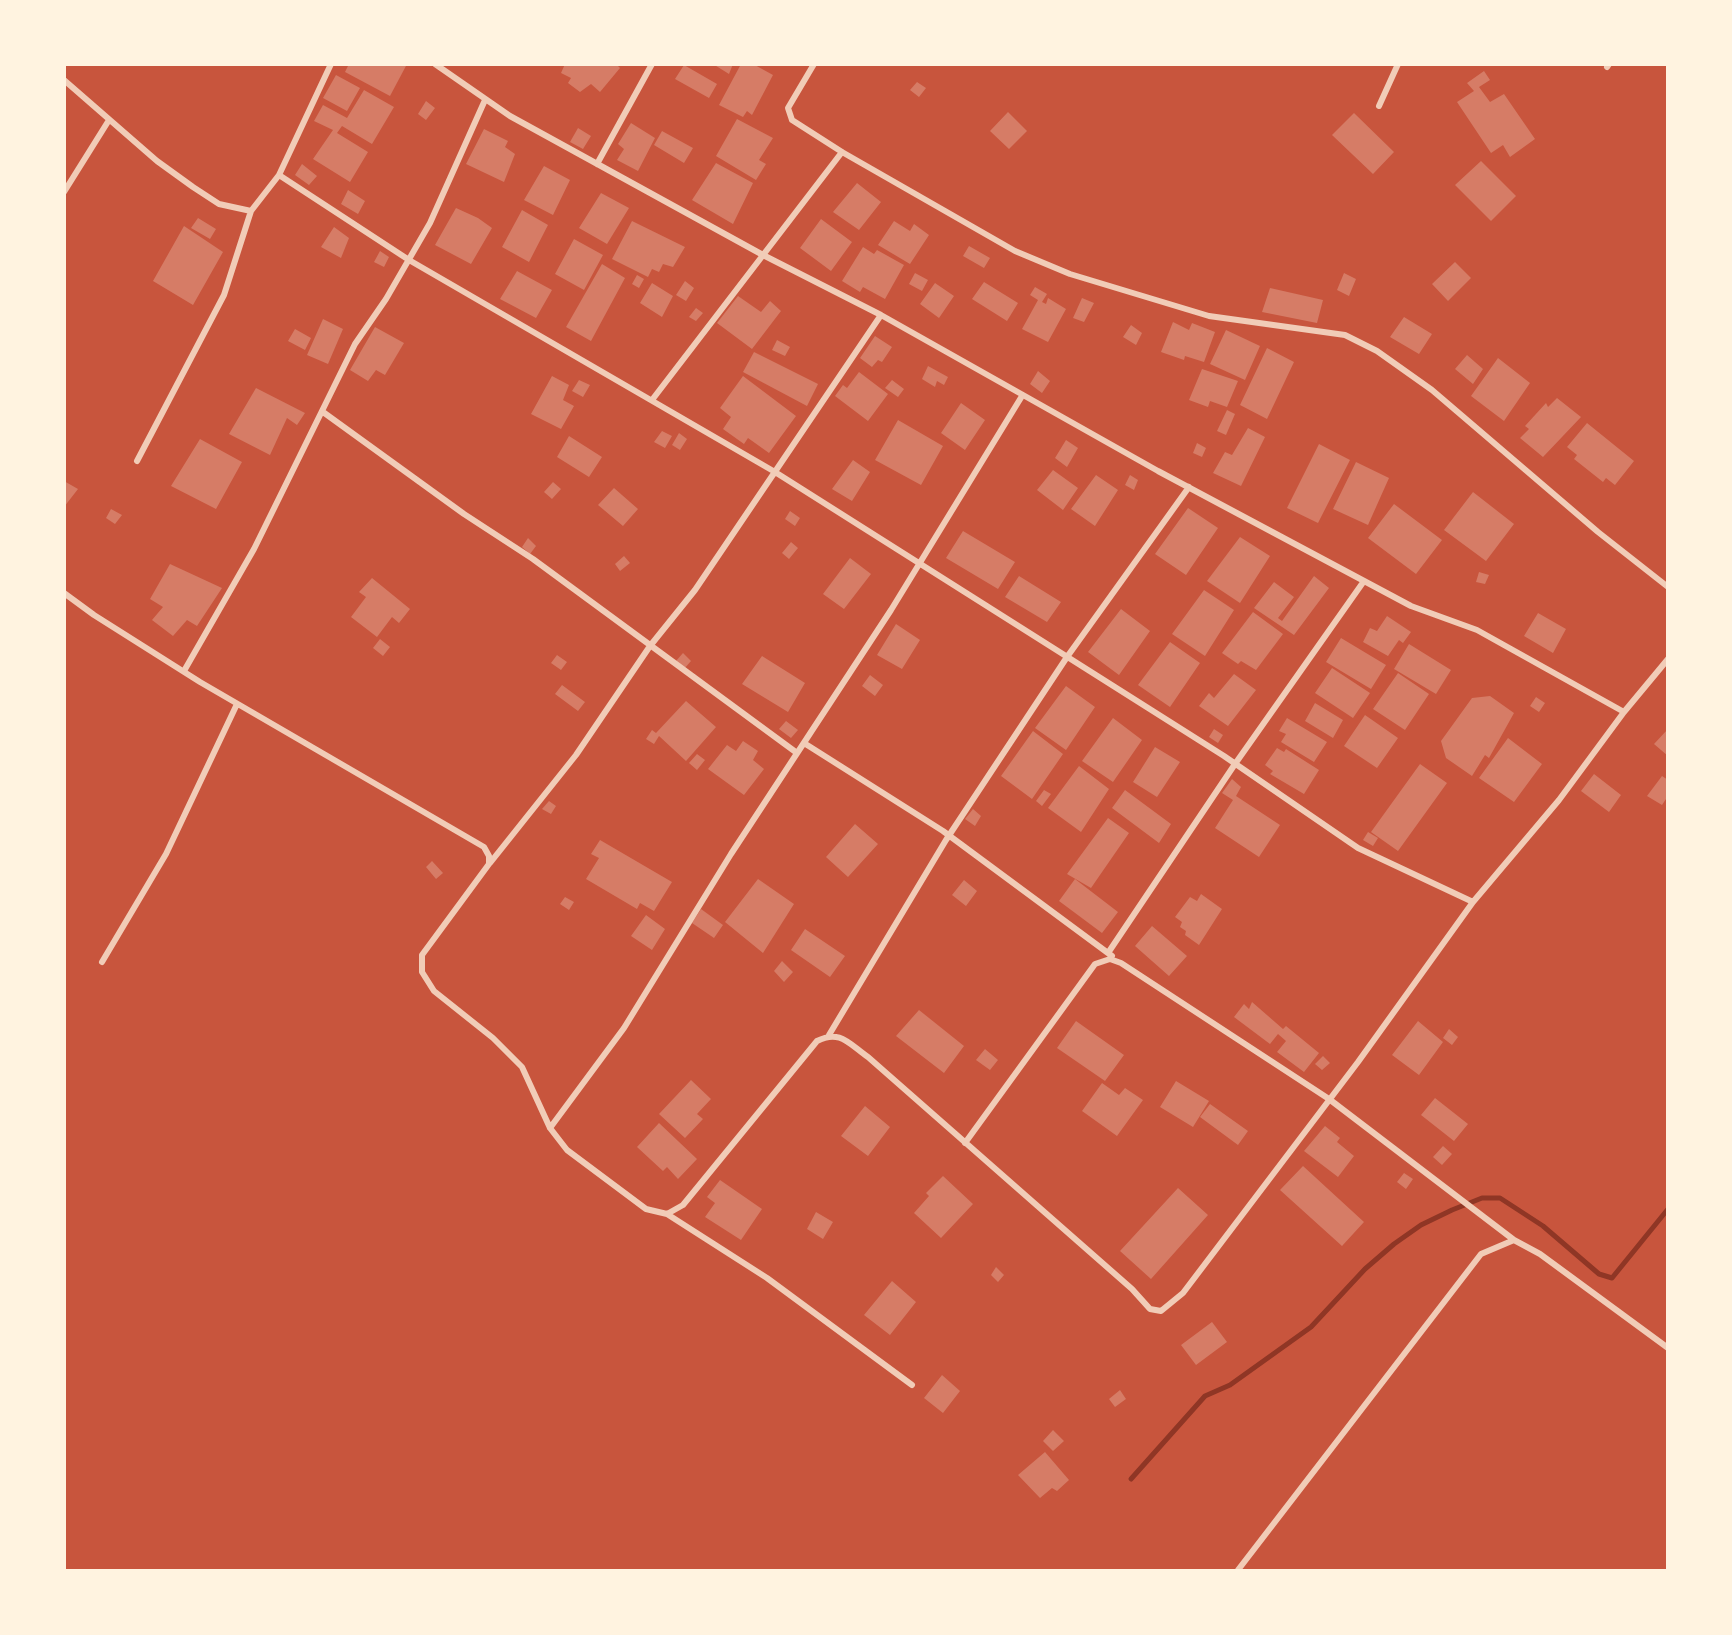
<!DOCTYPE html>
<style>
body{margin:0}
#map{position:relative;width:1732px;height:1635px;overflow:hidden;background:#c8553d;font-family:"Golos Text",sans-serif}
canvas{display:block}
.frame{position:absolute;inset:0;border:66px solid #fff3e0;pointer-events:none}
</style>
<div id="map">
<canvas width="1732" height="1635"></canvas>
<div class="frame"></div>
</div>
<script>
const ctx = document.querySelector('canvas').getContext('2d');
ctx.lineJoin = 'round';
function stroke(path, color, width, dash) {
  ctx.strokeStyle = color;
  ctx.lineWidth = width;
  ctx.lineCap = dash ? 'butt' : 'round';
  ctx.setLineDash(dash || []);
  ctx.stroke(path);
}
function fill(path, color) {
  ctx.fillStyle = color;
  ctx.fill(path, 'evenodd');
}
stroke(new Path2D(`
 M1131 1479 1205 1396 1230 1385 1311 1327 1365 1269 1394 1244 1421 1225 1452 1210 1482 1198H1500L1543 1226 1599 1274 1612 1278 1668 1209`), '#8f3625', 5);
fill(new Path2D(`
 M349 64H407L390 96 345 72Z
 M565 64H616L620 68 600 92 591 84 580 92 568 83 571 78 561 73Z
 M713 64H733L729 74Z
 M741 64H753L773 75 752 115 747 111 743 117 719 105Z
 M684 65 717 84 709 98 675 79Z
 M1484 71 1490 80 1479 87 1490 102 1504 94 1535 139 1510 157 1503 145 1491 153 1457 102 1474 91 1467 83Z
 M336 75 360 88 347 111 323 98Z
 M917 82 926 88 919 97 910 90Z
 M364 90 394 107 372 144 342 126 337 133 368 152 350 182 313 159 333 130 314 121 323 105 347 118Z
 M426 101 435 108 426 120 418 114Z
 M1008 112 1027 131 1009 149 990 131Z
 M1354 113 1394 152 1373 174 1332 135Z
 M737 119 773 138 759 160 766 164 756 180 716 156Z
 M631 123 655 138 638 171 617 160 624 149 618 144Z
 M578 128 591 136 583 149 570 142Z
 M484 129 508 141 505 147 515 154 504 182 466 164Z
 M662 131 693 148 684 163 654 145Z
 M1481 161 1516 196 1491 221 1455 185Z
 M716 163 753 183 733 224 692 200Z
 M302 164 317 176 309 185 295 175Z
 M544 166 570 180 553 215 524 200Z
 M857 183 881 202 859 230 833 212Z
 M348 190 365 201 358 214 341 204Z
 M601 193 629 208 607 244 579 228Z
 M456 208 478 218 492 228 471 264 435 245Z
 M522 210 548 225 529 262 502 247Z
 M198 218 216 229 210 239 191 228Z
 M821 219 852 242 831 271 800 248Z
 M632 221 685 247 673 267 663 264 659 272 652 269 648 277 612 259Z
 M894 221 910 231 914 224 929 235 910 264 878 245Z
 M184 226 223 252 193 305 153 281Z
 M334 227 349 238 341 258 321 247Z
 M574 239 603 255 584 290 555 274Z
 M969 246 990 258 984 268 963 256Z
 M863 247 874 254 877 250 904 265 885 299 863 287 860 292 842 281Z
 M380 251 389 257 384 267 374 262Z
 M1455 262 1471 278 1448 301 1432 284Z
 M602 264 625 278 591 341 566 327Z
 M517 271 552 290 536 318 500 299Z
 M915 273 928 280 922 291 909 284Z
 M1344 273 1356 279 1349 296 1337 290Z
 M637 275 644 279 639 288 632 284Z
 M685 281 694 288 686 301 676 295Z
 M984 282 1018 303 1007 321 972 299Z
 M652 283 673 296 662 317 640 303Z
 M935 283 954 296 939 318 920 304Z
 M1035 287 1047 294 1042 302 1046 304 1048 298 1066 309 1048 342 1022 329 1038 300 1030 295Z
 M1270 288 1323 300 1317 323 1262 312Z
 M738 296 761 312 770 301 781 311 752 349 717 323Z
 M1082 298 1094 303 1084 322 1073 318Z
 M696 308 703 313 696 321 689 317Z
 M1404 317 1432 334 1419 354 1390 337Z
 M323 319 343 329 328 364 307 355Z
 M1173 322 1189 330 1192 323 1215 332 1204 362 1185 356 1184 360 1161 352Z
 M1131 325 1142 333 1136 345 1123 337Z
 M375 327 404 343 385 375 376 370 368 381 350 370Z
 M295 329 311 338 305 350 288 341Z
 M1226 330 1260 346 1245 380 1210 364Z
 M875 336 892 347 882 362 878 360 872 367 860 358Z
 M777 340 790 347 785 356 772 350Z
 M1267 348 1294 362 1267 419 1240 405Z
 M754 352 818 384 807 406 743 372Z
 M1467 355 1483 369 1473 384 1455 369Z
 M1498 358 1530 383 1504 421 1471 396Z
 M928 366 948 377 944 385 937 381 935 387 922 379Z
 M1202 369 1238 381 1227 407 1210 401 1208 407 1189 400Z
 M1038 371 1050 381 1042 393 1030 384Z
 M859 372 888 394 868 421 835 396 843 385 847 388Z
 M552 376 569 385 563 400 574 406 561 429 531 414Z
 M743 376 796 416 769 453 748 438 744 444 723 429 731 417 720 408Z
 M579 380 590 385 583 397 572 391Z
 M892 380 904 389 898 397 885 388Z
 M256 388 305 413 297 425 287 418 270 455 229 434Z
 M1557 398 1581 417 1543 457 1520 438 1529 429 1525 426 1546 403 1548 407Z
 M961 403 985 420 965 450 941 433Z
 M1227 410 1235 414 1226 435 1217 431Z
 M898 420 943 446 921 485 875 460Z
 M1587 423 1634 461 1615 485 1606 478 1603 482 1574 459 1577 455 1567 447Z
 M1248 428 1265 437 1241 486 1213 473 1225 452 1232 455Z
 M662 431 672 436 665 448 654 442Z
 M679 433 687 439 680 450 672 445Z
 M569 436 602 457 589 477 557 457Z
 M200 439 242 462 216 509 171 486Z
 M1066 440 1078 448 1067 467 1055 458Z
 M1197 443 1206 448 1202 457 1193 453Z
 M1319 444 1350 460 1318 523 1287 508Z
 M853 460 870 472 852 501 832 489Z
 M1356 462 1389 478 1368 525 1333 509Z
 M1053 470 1078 488 1063 510 1037 490Z
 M1096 475 1118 490 1095 526 1071 509Z
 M1130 475 1138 480 1134 490 1125 485Z
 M64 481 78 489 64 507Z
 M553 482 561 489 552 499 544 492Z
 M614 488 638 509 623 526 598 505Z
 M1473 492 1514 524 1486 561 1444 530Z
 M1394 504 1442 540 1416 574 1368 538Z
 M1188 508 1218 528 1186 575 1155 554Z
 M111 509 122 515 115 524 106 518Z
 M790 511 800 518 795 526 785 519Z
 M963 531 1015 562 998 589 946 558Z
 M1240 537 1270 556 1240 603 1207 581Z
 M528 538 536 546 530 554 522 547Z
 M791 542 798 548 789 559 782 553Z
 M624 556 630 563 620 571 615 564Z
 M850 558 871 574 844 609 823 594Z
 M170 564 222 588 197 626 187 620 173 636 152 620 163 607 150 599Z
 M1479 572 1489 575 1485 584 1476 582Z
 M1019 576 1061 602 1047 622 1005 597Z
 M1314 576 1329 588 1294 635 1254 608 1274 582 1294 597 1278 618 1282 621Z
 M372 578 410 609 399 623 392 617 377 637 351 617 366 597 359 592Z
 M1204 590 1234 610 1205 656 1172 634Z
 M1121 609 1150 631 1119 675 1088 652Z
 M1253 612 1283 634 1256 670 1241 661 1238 664 1222 653Z
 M1538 613 1566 629 1553 653 1524 636Z
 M1387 616 1411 632 1403 643 1399 640 1388 656 1363 642 1370 628 1377 631Z
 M896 624 920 640 902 669 877 655Z
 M1341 638 1386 665 1371 689 1326 662Z
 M380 639 390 647 383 656 373 648Z
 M1170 642 1200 663 1170 707 1138 685Z
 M1409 644 1451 670 1436 694 1394 669Z
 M683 653 691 661 684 669 676 661Z
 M557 655 567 662 561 670 551 663Z
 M762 656 805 683 788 712 742 684Z
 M1332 668 1370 693 1353 718 1315 693Z
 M1398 673 1429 694 1405 730 1373 709Z
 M1234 674 1256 690 1228 726 1199 706 1209 693 1214 698Z
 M870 675 883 685 875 696 862 686Z
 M562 685 585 702 578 711 555 694Z
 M1066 686 1095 707 1066 750 1035 728Z
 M1490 696 1514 713 1489 758 1485 755 1472 776 1446 758 1441 741 1472 698Z
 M1536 697 1545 703 1539 712 1530 706Z
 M686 701 716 727 686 761 659 736 654 744 646 739 652 730 656 733Z
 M1315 703 1343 720 1333 738 1305 721Z
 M1365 715 1398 738 1377 768 1344 746Z
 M1113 718 1142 740 1113 782 1082 761Z
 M1287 718 1327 742 1314 762 1281 742 1286 734 1279 731Z
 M786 721 798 730 791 738 779 729Z
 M1214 729 1223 735 1218 743 1209 737Z
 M1668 729V756L1654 744Z
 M1033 731 1063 754 1032 799 1001 776Z
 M1508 738 1542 764 1514 802 1479 778Z
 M743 741 758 751 753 760 764 769 744 795 708 769 727 745 736 751Z
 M1155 747 1180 762 1157 797 1133 782Z
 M1277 748 1284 752 1286 749 1319 770 1304 794 1270 774 1273 771 1265 765Z
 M697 754 705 760 697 770 689 763Z
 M1420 764 1447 783 1398 851 1371 832Z
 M1079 766 1109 789 1081 832 1048 808Z
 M1594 774 1621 795 1609 812 1581 791Z
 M1662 776 1668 780V796L1662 805 1647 796Z
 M1232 779 1241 787 1236 796 1280 825 1259 857 1215 828 1233 800 1222 793Z
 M1044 790 1051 794 1042 806 1036 801Z
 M1125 790 1171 824 1159 843 1112 808Z
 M549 801 556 806 551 814 542 809Z
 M973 809 981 816 975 826 965 819Z
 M1108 818 1129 833 1091 888 1067 874Z
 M855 824 878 844 848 877 826 857Z
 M1368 832 1378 838 1373 846 1363 840Z
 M600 840 672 882 654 911 640 903 637 909 586 879 599 858 591 854Z
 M432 861 443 873 436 879 426 867Z
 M758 879 794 904 763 953 725 922Z
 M1075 879 1118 912 1102 933 1059 901Z
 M964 880 977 891 966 906 952 895Z
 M1201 894 1222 909 1199 945 1185 935 1186 931 1180 927 1182 922 1175 917 1190 897 1197 901Z
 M565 897 574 902 569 910 560 904Z
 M701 909 723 925 714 938 692 923Z
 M646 915 665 929 652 950 631 936Z
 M1152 926 1187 956 1169 976 1135 946Z
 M805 929 845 956 830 977 791 950Z
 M782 961 793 972 784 982 774 971Z
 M1252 1002 1283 1029 1286 1026 1319 1053 1304 1072 1277 1052 1286 1041 1278 1034 1270 1044 1234 1017 1244 1004 1249 1009Z
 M919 1010 964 1046 944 1073 896 1036Z
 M1076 1021 1124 1055 1105 1081 1057 1048Z
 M1418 1021 1443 1042 1419 1075 1392 1055Z
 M1449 1029 1458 1037 1452 1045 1443 1038Z
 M985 1049 998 1060 990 1070 976 1060Z
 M1323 1056 1330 1063 1322 1070 1315 1064Z
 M691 1080 711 1099 697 1114 703 1119 685 1138 659 1114Z
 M1176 1081 1209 1101 1193 1127 1160 1107Z
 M1102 1083 1119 1095 1125 1088 1143 1100 1117 1136 1082 1111Z
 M1435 1098 1468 1124 1454 1141 1421 1115Z
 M1210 1104 1248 1131 1238 1145 1200 1117Z
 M865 1106 890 1127 868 1156 841 1136Z
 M659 1123 697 1159 678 1179 667 1167 663 1171 637 1147Z
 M1325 1126 1340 1138 1337 1142 1354 1156 1338 1177 1304 1151Z
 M1443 1146 1452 1154 1442 1165 1433 1157Z
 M1303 1166 1364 1222 1342 1246 1280 1190Z
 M1404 1173 1413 1179 1406 1189 1397 1182Z
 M943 1176 973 1204 941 1238 914 1213 929 1196 926 1193Z
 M720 1180 762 1209 741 1240 705 1217 715 1203 707 1197Z
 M1178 1188 1208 1215 1151 1279 1120 1251Z
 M816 1212 833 1222 823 1239 807 1229Z
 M996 1267 1004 1275 998 1282 991 1275Z
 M892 1281 916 1302 890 1335 864 1315Z
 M1212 1322 1227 1342 1196 1365 1181 1345Z
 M942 1375 960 1391 943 1413 924 1398Z
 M1120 1390 1126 1399 1115 1407 1109 1399Z
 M1053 1430 1064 1441 1053 1451 1043 1441Z
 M1045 1452 1069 1480 1057 1491 1052 1488 1040 1498 1018 1475Z`), '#d67c66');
stroke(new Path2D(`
 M435 64 510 116 763 255 881 315 1158 471 1411 606 1477 630 1624 712 1668 659
 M814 64 788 108 792 120 842 152 1015 251 1070 274 1209 316 1345 335 1377 351 1432 390 1598 532 1668 587
 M1607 67 1609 64
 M64 80 157 161 193 187 219 204 251 211 279 175 331 64
 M1379 106 1398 64
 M597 164 652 64
 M279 175 409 260 775 472 1224 756 1358 848 1473 902
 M64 192 109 120
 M652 400 842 152
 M323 412 464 514 533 559 797 753
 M137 461 224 295 251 211
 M64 593 94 615 200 682 484 847 489 856V864L422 955V972L434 991 493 1038 522 1067 550 1128 567 1150 646 1209 667 1214 683 1205 817 1041C840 1029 849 1044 868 1057L1132 1289 1150 1309 1161 1311 1183 1293 1358 1062 1473 902 1559 800 1624 712
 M184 671 254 549 355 344 386 299 430 223 485 100
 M804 743 943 831 1112 956
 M490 863 576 755 650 646 695 590 881 315
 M1108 953 1235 764 1364 581
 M102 962 166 854 237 704
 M829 1035 946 840 1067 657 1189 487
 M550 1128 624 1028 731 854 891 610 1022 396
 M965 1143 1095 964 1110 959 1121 963 1329 1099 1514 1240
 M667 1214 767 1278 912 1385
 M1238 1570 1481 1254 1514 1240 1540 1254 1668 1348`), '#f1ccb7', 6);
</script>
